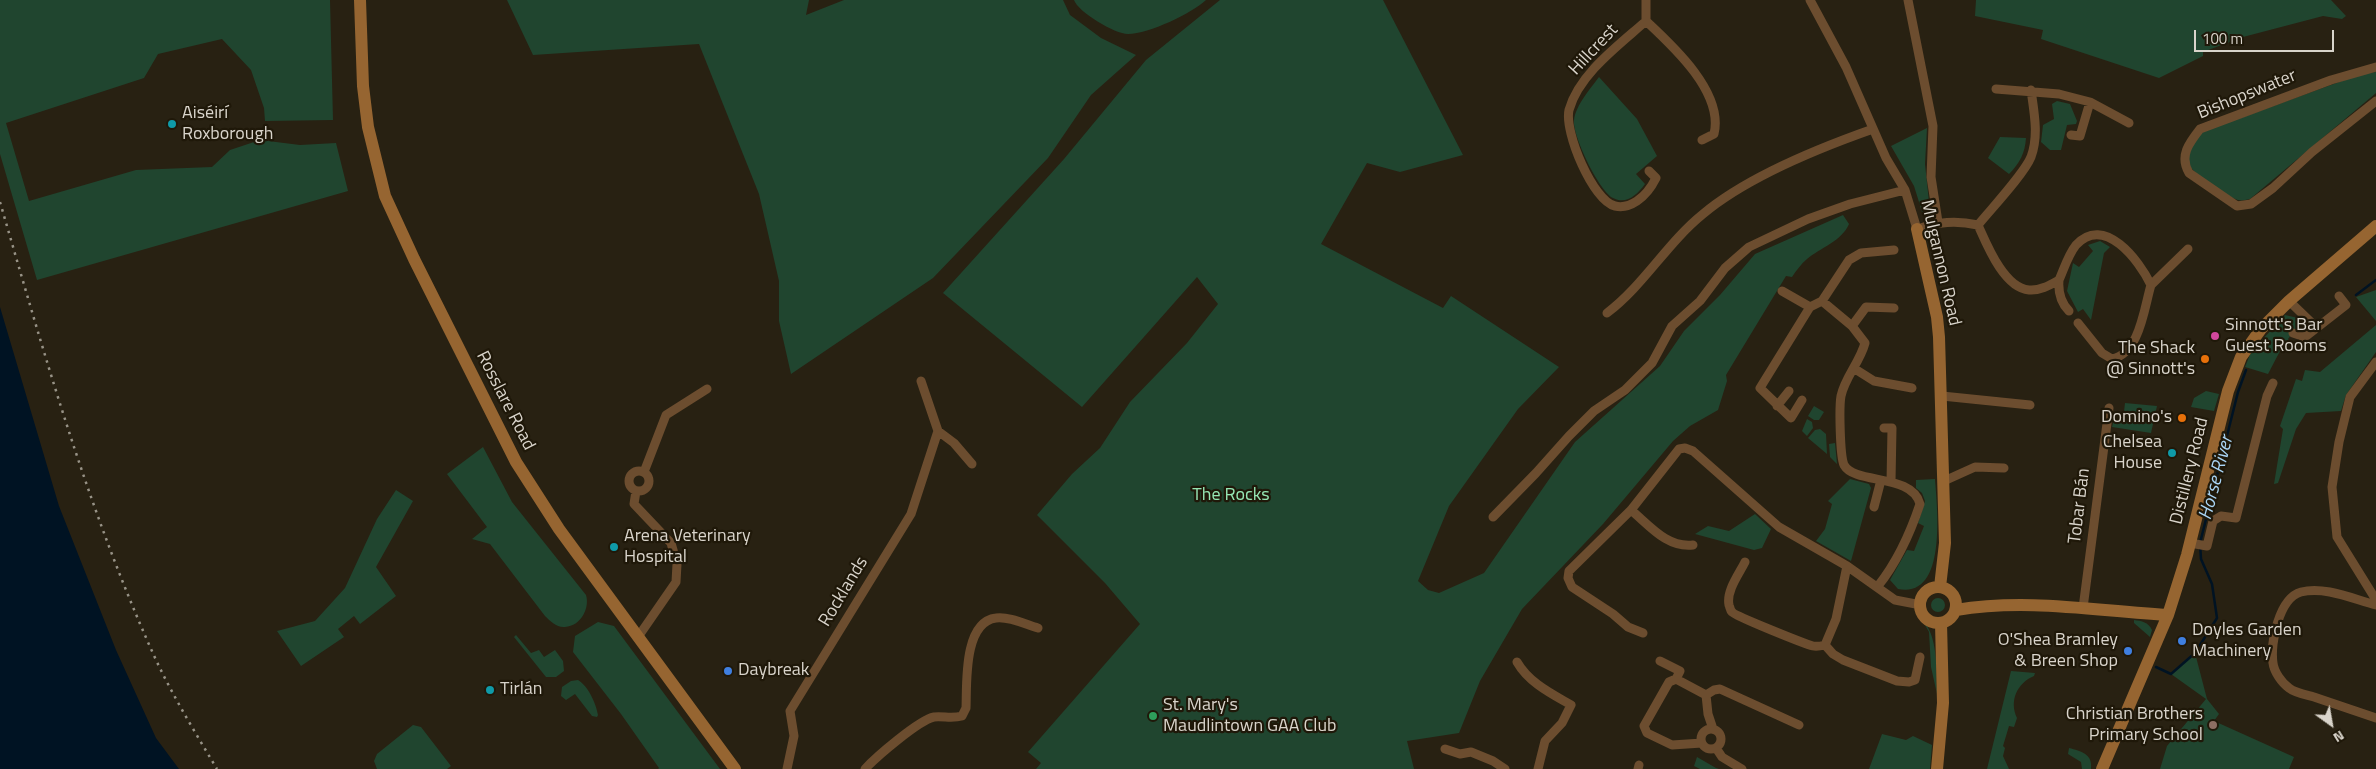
<!DOCTYPE html>
<meta charset="utf-8">
<style>
body{margin:0}
#map{position:relative;width:2376px;height:769px;overflow:hidden;background:#282112;font-family:"Titillium Web",sans-serif}
canvas{display:block}
.north{position:absolute;left:2306px;top:699px;width:50px;height:50px;-webkit-text-stroke:4px #1f1809;paint-order:stroke;rotate:148deg;font-size:14px;font-weight:700;line-height:20px;text-align:center;color:#d9d4cb}
.north::after{content:'';display:block;margin:auto;width:18px;height:22px;background:#d9d4cb;clip-path:polygon(50% 0,100% 100%,50% 72%,0 100%)}
.scale{position:absolute;left:2194px;top:30px;width:140px;height:22px;box-sizing:border-box;border:2px solid #d9d4cb;border-top:0;padding-left:6px;font-size:15px;line-height:18px;white-space:nowrap;color:#d9d4cb;-webkit-text-stroke:4px #1f1809;paint-order:stroke}
</style>
<div id="map">
<canvas width="2376" height="769"></canvas>
<div class="north">N</div>
<div class="scale">100 m</div>
</div>
<script>
const ctx = document.querySelector('canvas').getContext('2d');
ctx.lineJoin = 'round';
function fill(path, color) {
  ctx.fillStyle = color;
  ctx.fill(path, 'evenodd');
}
function stroke(path, color, width, dash) {
  ctx.strokeStyle = color;
  ctx.lineWidth = width;
  ctx.lineCap = dash ? 'butt' : 'round';
  ctx.setLineDash(dash || []);
  ctx.stroke(path);
}
function drawText(font, color, halo, rows, align = 'center') {
  ctx.font = font + ' "Titillium Web",sans-serif';
  ctx.lineWidth = 4.5;
  ctx.setLineDash([]);
  ctx.textBaseline = 'middle';
  ctx.strokeStyle = halo;
  ctx.fillStyle = color;
  for (const [text, x, y, turn = 0] of rows) {
    ctx.save();
    ctx.translate(x, y);
    ctx.rotate((+turn || 0) * Math.PI / 180);
    ctx.textAlign = isNaN(turn) ? turn : align;
    if (halo) ctx.strokeText(text, 0, 0);
    ctx.fillText(text, 0, 0);
    ctx.restore();
  }
}
fill(new Path2D(`
 M0 0H330L333 120 265 121 264 108 251 70 222 39 158 54 144 78 6 123 29 201 136 170 212 167 230 150 260 140 300 145 336 143 348 191 37 280 0 154Z
 M507 0H809L806 15 844 0H1063L1070 15 1101 38 1136 55 1091 95 1048 158 933 278 791 374 779 321V281L759 194 699 44 533 55Z
 M1074 0H1206C1192 13 1149 34 1128 34 1115 34 1078 12 1074 0Z
 M1220 0H1383L1463 155 1400 172 1367 163 1321 244 1443 308 1451 296 1559 367 1518 409 1449 506 1418 581 1428 590 1439 593 1484 573 1575 442 1660 366 1684 331 1720 295 1755 254 1843 215 1849 224C1842 241 1820 248 1807 259 1801 264 1796 271 1792 277L1786 276 1726 375 1727 381 1718 410 1690 426 1673 441 1603 524 1522 609 1480 681 1459 733 1407 741 1414 769H1036L1041 763 1028 752 1140 624 1105 583 1037 515 1072 474 1100 448 1130 402 1187 343 1218 304 1197 277 1082 407 943 293 1064 159 1146 60Z
 M1976 0H2331L2346 16 2342 19 2323 16 2243 37 2203 52V56L2159 78 2041 39 2043 30 1975 16Z
 M2376 72V93L2250 199C2245 200 2242 201 2238 200 2228 197 2191 173 2189 164 2186 152 2196 141 2202 132L2361 74Z
 M1599 77 1637 119 1657 156 1636 174 1645 184C1637 195 1626 205 1613 198 1599 191 1572 135 1574 120 1576 105 1590 89 1599 77Z
 M2057 101 2070 104 2077 121 2076 124 2067 125 2061 150H2050L2041 142 2043 125 2054 119 2052 104Z
 M1927 128 1925 164 1930 211 1923 215 1914 186 1891 146Z
 M2000 137 2026 138C2025 153 2020 163 2009 174L1988 158Z
 M2100 241 2110 247 2104 253 2091 320 2083 309 2078 312 2067 291 2073 263 2079 267 2093 251 2088 245Z
 M2376 290V321L2356 297Z
 M2285 315 2298 318 2304 325 2301 330H2295L2288 339 2289 340 2280 351 2268 374 2245 367 2251 352Z
 M2376 325V352L2346 395 2341 411 2306 413 2296 429 2278 483 2274 484 2283 429 2280 426 2296 379 2302 381 2305 370 2320 372Z
 M2206 391 2219 394 2214 411 2191 407 2194 398Z
 M2125 403 2157 406 2151 433 2112 427 2114 419 2123 420Z
 M1814 406 1824 412 1819 420H1814L1808 416Z
 M1807 419 1812 422 1813 428 1807 436 1802 431Z
 M1820 429 1826 434 1827 454 1808 438 1815 430Z
 M1835 443 1837 464 1830 457 1829 444Z
 M483 447 512 502 586 595C590 608 581 626 565 627 557 628 550 621 545 616L490 544 472 539 487 527 447 474Z
 M1850 479 1869 484 1871 488 1851 561 1816 541 1825 529 1832 504 1828 501Z
 M1935 479C1937 507 1948 599 1898 589L1890 580 1907 550 1914 551 1924 526 1918 523 1925 501 1922 493 1916 488V480Z
 M396 490 413 501 376 567 396 596 360 624 354 616 338 629 344 637 301 666 277 631 315 621 345 588 377 519Z
 M1755 514 1771 529 1762 548 1754 550 1695 534 1708 526 1729 531Z
 M1931 605a7 7 0 1 1 14 0a7 7 0 1 1-14 0Z
 M1921 618C1939 636 1936 670 1937 694L1931 667 1929 632Z
 M2134 620C2142 621 2148 622 2152 630L2150 637 2134 623Z
 M598 622 614 626 720 769H658L659 768 621 714 573 652 575 636Z
 M516 635 531 653 539 650 544 657 555 650 563 661 564 671 556 677H546L514 637Z
 M2195 653 2207 699 2219 714 2214 721 2294 757 2289 769H2160L2167 746 2206 699 2171 674Z
 M2011 671 2035 673 2034 676C2017 683 2009 701 2017 718L2014 727 2009 726 2003 746 2005 748 2003 756 2009 769H1987Z
 M578 680C588 686 596 703 598 715L597 717 592 716 575 694 566 700 561 696 562 687 571 681Z
 M413 725 421 727 451 766 447 769H377L374 761 377 754Z
 M1882 734 1906 740 1913 736 1932 745 1930 769H1869Z
 M2069 748C2081 751 2093 754 2091 769H2082L2081 762 2068 754Z
 M1697 757 1716 768 1719 769H1700L1694 766Z`), '#20452f');
fill(new Path2D(`
 M0 307 59 506 116 650 156 738 179 769H0Z`), '#001323');
stroke(new Path2D(`
 M2356 295 2376 280
 M2156 667 2171 674 2195 653 2217 618 2212 584 2201 559 2200 543 2238 392 2246 370`), '#001323', 2.5);
stroke(new Path2D(`
 M1646 0V21C1619 45 1579 74 1569 110 1564 132 1593 201 1615 206 1623 208 1631 205 1637 201 1646 195 1651 188 1656 178L1649 171
 M1810 0 1846 67 1886 158 1905 190 1917 229C1939 222 1955 220 1978 225 1991 209 2024 174 2031 157 2039 136 2034 112 2031 90
 M1908 0 1933 126 1931 177 1938 222
 M1646 21C1674 47 1724 93 1714 134L1702 140
 M2376 67 2331 80 2200 129C2189 143 2179 156 2189 173L2237 206 2251 204 2273 188 2312 152 2376 101
 M1996 89 2059 94 2090 102 2129 123
 M2071 135 2080 136 2090 102
 M1978 225C1987 245 2004 288 2029 290 2040 291 2050 285 2059 280 2064 269 2068 255 2076 245 2104 214 2139 260 2151 285 2144 308 2140 353 2112 359L2102 353 2078 323
 M2059 280C2058 292 2060 302 2069 311
 M2151 285 2188 249
 M1782 291 1810 307
 M1822 301 1849 260 1861 253 1894 250
 M2289 301 2317 328
 M1607 313C1644 285 1667 243 1703 214 1747 177 1819 148 1873 129
 M1852 326 1866 307 1894 308
 M2293 333 2305 337 2346 305 2339 296
 M2376 362 2350 397 2339 442 2332 487 2337 537 2376 600
 M1855 369 1874 381 1912 388
 M921 381 938 431
 M1942 396 2030 405
 M1802 400 1791 418 1760 388 1810 307 1822 301 1852 326 1865 343C1860 362 1845 377 1841 396 1839 407 1840 456 1844 465 1855 485 1912 473 1920 504 1910 534 1898 561 1878 586
 M1777 406 1789 391
 M1884 428H1892L1891 482
 M629 481a10 10 0 1 1 20 0a10 10 0 1 1-20 0Z
 M644 472 666 415 707 389
 M1944 481 1975 467 2004 468
 M636 491 634 504 671 543 677 564 676 582 638 637
 M1874 507 1881 480
 M1631 510C1650 526 1667 548 1693 545
 M1493 517 1536 473 1569 436 1594 411 1625 390 1652 363 1672 326 1700 301 1725 268 1749 247 1808 219 1850 204 1905 190
 M2190 543 2207 546 2213 521 2221 516 2236 518 2267 396 2273 383
 M1745 562C1739 574 1726 591 1729 605 1730 607 1730 610 1732 612 1735 616 1805 644 1813 646 1817 647 1821 646 1825 645L1833 654 1843 660 1897 681 1909 682 1915 680 1920 657
 M2376 605C2353 599 2325 586 2301 592 2279 598 2270 643 2273 663 2274 672 2282 683 2289 688 2295 693 2307 695 2314 697 2335 704 2355 711 2376 718
 M2083 608 2109 408
 M1643 633 1628 627 1613 614 1572 587 1568 578 1569 571 1631 510 1679 449 1685 448 1693 451 1779 527 1847 566 1895 600 1921 605
 M1825 645 1836 619 1847 566
 M1660 661 1680 671 1676 679
 M1517 662C1529 683 1552 694 1571 705L1562 723 1545 741 1538 769
 M1706 695 1708 714 1713 729
 M1701 739a10 10 0 1 1 20 0a10 10 0 1 1-20 0Z
 M1702 743 1672 745 1647 733 1644 726 1669 682 1676 679 1706 695 1714 690 1720 689 1799 725
 M1716 748 1722 757 1742 769
 M1445 749 1460 754 1471 752 1493 761 1505 769
 M787 769 794 736 790 711 911 514 938 431 954 443 972 464
 M865 769C876 757 919 720 934 717 944 716 952 719 962 716L966 708C967 685 963 622 996 618 1009 616 1027 625 1038 628
 M1638 769 1639 765`), '#6c4d2f', 9);
stroke(new Path2D(`
 M360 0 363 86 368 127 385 196 414 259 516 462 559 529 735 769
 M1917 229 1937 317 1939 337 1945 543 1940 587
 M1920 605a18 18 0 1 1 36 0a18 18 0 1 1-36 0Z
 M1956 610C2027 598 2097 611 2168 615
 M1937 769 1943 703 1941 623
 M2102 769 2168 615 2187 555 2228 391 2241 357 2261 329 2289 301 2376 226`), '#966531', 12);
stroke(new Path2D(`
 M0 202C45 357 89 513 156 660 174 698 196 734 217 769`), '#989387', 2.5, [2.5, 5]);
for (const [x, y, r, color] of [
 [172,124,5,"#0f9aa8"],
 [2215,336,5,"#d1479c"],
 [2205,359,5,"#e8710a"],
 [2182,418,5,"#e8710a"],
 [2172,453,5,"#0f9aa8"],
 [614,547,5,"#0f9aa8"],
 [2182,641,5,"#3f7fe0"],
 [2128,651,5,"#3f7fe0"],
 [728,671,5,"#3f7fe0"],
 [490,690,5,"#0f9aa8"],
 [1153,716,5,"#2e9e5b"],
 [2213,725,5,"#8d6e63"]
]) {
  const dot = new Path2D();
  dot.arc(x, y, r, 0, 2 * Math.PI);
  ctx.fillStyle = color;
  ctx.fill(dot);
  stroke(dot, '#1f1809', 2);
}
drawText('18px', '#d9d4cb', '#1f1809', [
 ["Hillcrest",1594,50,-47],
 ["Bishopswater",2247,95,-22],
 ["Mulgannon Road",1940,263,77],
 ["Rosslare Road",505,401,63],
 ["Distillery Road",2190,471,-76],
 ["Tobar Bán",2080,506,-83],
 ["Rocklands",844,592,-59]
]);
drawText('18px', '#d9d4cb', '#1f1809', [
 ["Aiséirí",182,114],
 ["Roxborough",182,135],
 ["Sinnott's Bar",2225,326],
 ["Guest Rooms",2225,347],
 ["The Shack",2195,349,"right"],
 ["@ Sinnott's",2195,370,"right"],
 ["Domino's",2172,418,"right"],
 ["Chelsea",2162,443,"right"],
 ["House",2162,464,"right"],
 ["Arena Veterinary",624,537],
 ["Hospital",624,558],
 ["Doyles Garden",2192,631],
 ["Machinery",2192,652],
 ["O'Shea Bramley",2118,641,"right"],
 ["& Breen Shop",2118,662,"right"],
 ["Daybreak",738,671],
 ["Tirlán",500,690],
 ["St. Mary's",1163,706],
 ["Maudlintown GAA Club",1163,727],
 ["Christian Brothers",2203,715,"right"],
 ["Primary School",2203,736,"right"]
], 'left');
drawText('18px', '#96e7b4', '#1f1809', [
 ["The Rocks",1231,496]
]);
drawText('italic 19px', '#aad5f5', '#1f1809', [
 ["Horse River",2217,478,-75]
]);
</script>
